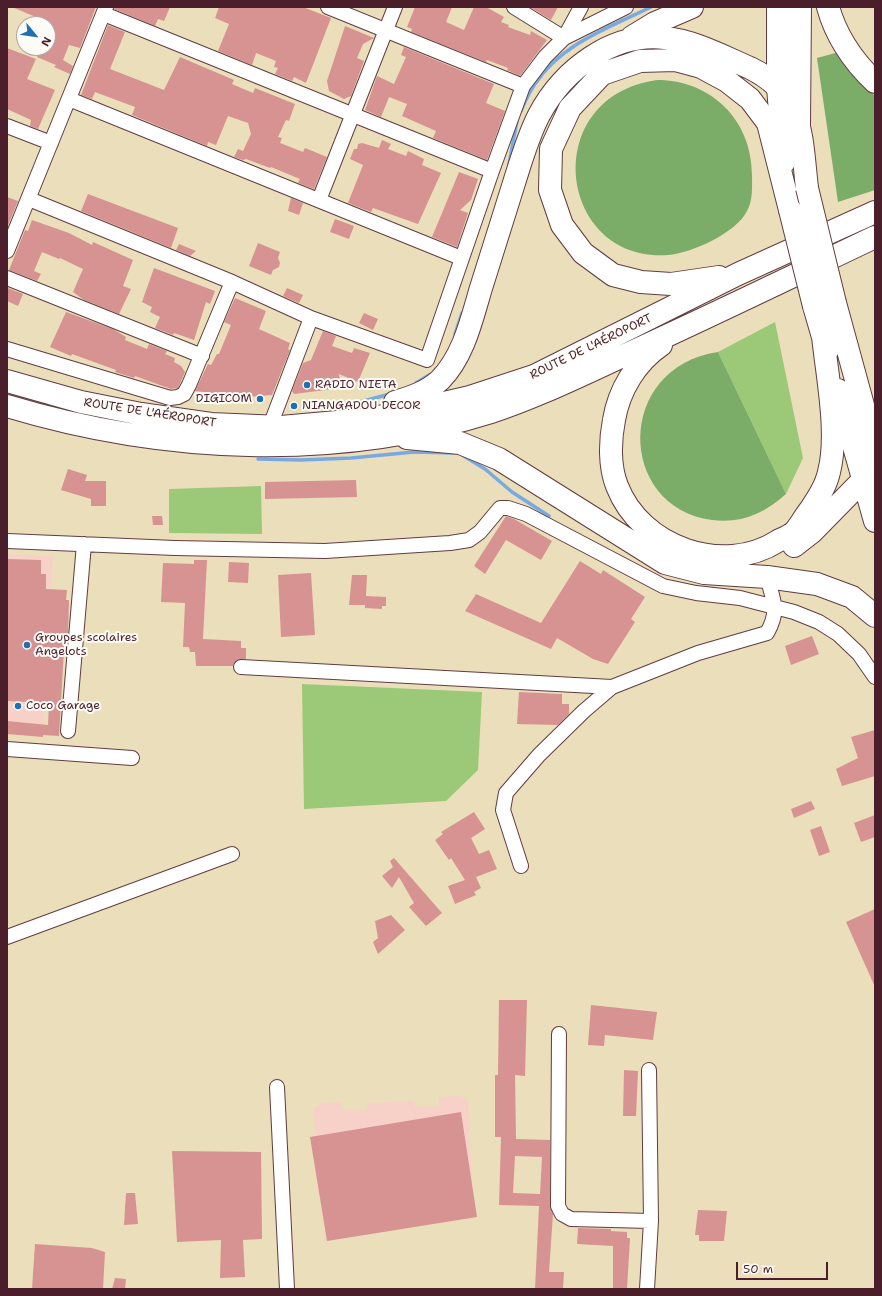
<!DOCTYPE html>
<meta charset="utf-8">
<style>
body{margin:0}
#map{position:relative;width:882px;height:1296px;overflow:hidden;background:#ebdeba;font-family:"Shantell Sans",sans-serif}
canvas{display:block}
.frame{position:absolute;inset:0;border:8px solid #4a1f2b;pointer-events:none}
.north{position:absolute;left:16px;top:16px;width:40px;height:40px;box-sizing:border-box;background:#fdfcf7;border:1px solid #b5a4a5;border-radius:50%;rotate:119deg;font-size:11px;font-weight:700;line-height:16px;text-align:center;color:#4a1f2b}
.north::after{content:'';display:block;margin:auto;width:14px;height:18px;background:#1f6fb2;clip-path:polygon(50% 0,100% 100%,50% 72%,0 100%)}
.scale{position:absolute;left:736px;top:1262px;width:92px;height:18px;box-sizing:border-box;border:2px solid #4a1f2b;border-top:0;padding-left:5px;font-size:12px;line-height:14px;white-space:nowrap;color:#4a1f2b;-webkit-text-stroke:3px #fdfcf7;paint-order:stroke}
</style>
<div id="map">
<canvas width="882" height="1296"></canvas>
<div class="frame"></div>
<div class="north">N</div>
<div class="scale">50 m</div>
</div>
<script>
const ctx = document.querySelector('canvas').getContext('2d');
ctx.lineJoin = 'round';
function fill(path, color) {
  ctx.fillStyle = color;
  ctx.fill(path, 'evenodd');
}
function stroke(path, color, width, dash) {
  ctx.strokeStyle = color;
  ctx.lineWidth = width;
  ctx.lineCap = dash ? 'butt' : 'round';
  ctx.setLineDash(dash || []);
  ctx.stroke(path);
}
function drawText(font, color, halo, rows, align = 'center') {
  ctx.font = font + ' "Shantell Sans",sans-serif';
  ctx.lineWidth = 4;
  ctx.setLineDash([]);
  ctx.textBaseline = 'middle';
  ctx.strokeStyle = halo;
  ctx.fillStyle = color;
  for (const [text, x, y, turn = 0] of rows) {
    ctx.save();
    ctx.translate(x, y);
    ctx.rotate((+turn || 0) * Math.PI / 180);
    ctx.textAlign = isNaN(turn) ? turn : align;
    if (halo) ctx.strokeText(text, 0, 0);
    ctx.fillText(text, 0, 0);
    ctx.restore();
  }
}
fill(new Path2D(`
 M7 554 53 556 43 734H7Z
 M460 1096 468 1101 472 1185 322 1197 318 1194 314 1108 320 1105 321 1103 342 1102V1110L367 1109V1104L371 1103 410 1101 414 1102 415 1107 439 1106V1097Z`), '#f7d1c8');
fill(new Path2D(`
 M775 322 803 458 786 494 718 352Z
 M261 486 262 534 169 533V489Z
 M302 684 482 692 478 770 446 801 304 809Z`), '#9bc977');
fill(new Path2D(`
 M839 52C848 68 860 84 875 96V190L838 202 817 58Z
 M657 80C711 80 752 120 752 175 752 187 753 200 747 211 736 233 692 253 668 255 558 263 537 97 657 80Z
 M718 352 786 494C765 513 741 524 712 520 616 507 615 367 718 352Z`), '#7cad68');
stroke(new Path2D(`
 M521 111C525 102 529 92 535 84 561 44 610 27 651 7
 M509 164 517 121
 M455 334 462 313
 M416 383 429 375
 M356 403 390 394
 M462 455 485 469 512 492 549 516
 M258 459 301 460 351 458 414 452 453 453`), '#77aae3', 3.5);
fill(new Path2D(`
 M12 7H96L80 48 69 45 63 60 73 66 70 74 54 67 56 65 37 57 41 48H48V24L42 21 43 20Z
 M114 7H170L164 21 158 19 155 26 114 9Z
 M219 7H303L331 18 306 83 294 77 292 81 275 74 278 68 274 67 276 61 256 53 252 65 218 51 229 24 215 18Z
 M415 7H452L446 22 464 30 474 7H486L504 17 501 22 509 25 508 27 530 35 531 31 547 40 520 76 507 70 508 68 487 60 486 62 411 32 412 29 407 27Z
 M530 7H558L551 20Z
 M108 25 125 32 110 69 164 90 180 57 234 80 232 84 253 93 255 88 295 104 289 121 286 120 278 137 282 138 280 143 303 152 305 148 327 157 314 189 298 183 300 179 271 167 270 168 246 159 243 160 234 157 238 149 243 151 251 134 248 123 228 116 216 145 208 142 207 146 132 115 135 107 95 92 92 99 81 95Z
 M345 26 374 38 363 44 357 58 364 61 351 96 344 99 329 91 327 81Z
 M404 47 494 84 486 103 505 111 487 160 433 138 436 131 402 116 407 104 389 97 381 117 365 110 377 76 394 84 406 57 401 55Z
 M7 48 36 59 27 79 55 90 38 129 30 126 31 120 7 109Z
 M382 140 391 144 388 149 406 156 408 151 424 159 422 165 441 173 418 224 373 208 371 212 348 203 363 165 350 159 354 149H357L358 144 362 143 379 148Z
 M459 172 478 179 471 200 460 210 468 213 457 247 432 237Z
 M88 194 178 228 171 248 81 211Z
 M7 197 18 201 7 228Z
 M291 198 303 203 299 215 288 211Z
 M335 219 354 226 349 239 330 232Z
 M32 220 69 233 92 245 93 242 133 260 123 286 131 289 119 314 84 300 73 292 83 269 60 258 59 259 42 252 34 271 41 274 37 281 9 270 25 230 28 231Z
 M258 243 280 252 278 258 280 263 279 267 273 270 271 275 249 266Z
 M179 244 196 251 190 256 176 250Z
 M154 268 215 291 210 304 206 302 194 340 174 333 173 335 155 328 160 317 150 312 152 307 142 302Z
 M8 288 23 294 18 306 7 301Z
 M287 288 303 295 299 303 283 296Z
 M235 298 266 311 259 329 290 343 288 349 290 350 272 395 234 398 235 396 195 391 208 364 211 365 217 354H219L231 325 224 322Z
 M66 312 113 329 126 337 125 340 147 349 149 344 167 351 165 354 175 358 174 362 181 366 185 372 178 388 171 389 135 376 134 378 115 372 116 370 72 354 71 356 50 347Z
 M364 313 378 319 373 330 359 323Z
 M323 331 336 336 332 346 352 353 354 348 370 353 358 382 339 374 341 388 294 394 292 391 303 363 311 360Z
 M68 469 87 475 85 481H106V506H91V499L61 490Z
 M356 480 357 497 265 499V482Z
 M152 516H162L163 525H153Z
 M506 516 514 519 552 541 541 560 506 540 485 574 474 566Z
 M7 559 41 560V574H46V589L67 590 66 600H69L68 634H66L64 650 59 736 43 735V737L7 734V721L48 725 49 703 7 701Z
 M194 560H207L203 639 241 641V648H246V659L237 660 233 666H196L195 652H190L189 647H183L185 603 161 602 163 563 194 564Z
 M580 561 601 574 603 570 645 597 631 619 635 622 608 664 593 659 557 638 551 649 465 611 476 594 541 623Z
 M229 562 249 563 248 583 228 582Z
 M311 573 315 635 281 637 278 575Z
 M352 575H367L366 596 386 597V606H382V609L365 608V605H349Z
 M812 636 819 654 791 665 785 646Z
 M519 692 562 694V704H569V714L558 725 517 724Z
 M875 730V776L842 786 836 769 858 758 851 737Z
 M811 801 815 809 794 818 791 809Z
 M474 812 485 829 471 838 479 854 489 850 497 869 476 877 481 888 474 892 476 895 455 904 448 886 465 880 451 858 449 860 435 840 443 834 441 832Z
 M875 815V837L861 842 854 823Z
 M821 826 830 852 819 856 810 830Z
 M394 858 442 913 426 926 409 907 414 903 399 877 392 888 382 876 393 867 390 861Z
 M875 909V987L846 922Z
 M391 915 405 930 378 954 373 942 378 938 375 921Z
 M499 1000H527L525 1076 515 1075 516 1139 550 1140V1206L553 1214 549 1272H564L563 1289H535L539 1206 499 1205 501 1137H495V1075H498ZM515 1156 542 1157 540 1194 513 1193Z
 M591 1005 657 1012 653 1040 605 1035 604 1046 588 1045Z
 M624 1070 638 1071 636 1116H623Z
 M461 1112 477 1217 327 1241 310 1137Z
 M172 1151 261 1152 262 1239 243 1240 245 1277 220 1278 221 1240 177 1242Z
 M126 1193H135L138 1224 124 1225Z
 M698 1210 727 1211 724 1241H699V1235H695Z
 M578 1228 611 1229V1231L627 1232V1238H630L627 1289H613V1246L577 1244Z
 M35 1244 92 1248 105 1252 103 1289H32Z
 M115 1278 126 1279 125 1289H112Z`), '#d79391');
const street = new Path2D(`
 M328 7 523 86
 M514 7 564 38 581 7
 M104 14 492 171
 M69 99 461 258
 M7 126 51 143
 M29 199 232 282 311 318 427 360 492 171 523 86 545 57 564 38 626 7
 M319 200 395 7
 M7 251 106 7
 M7 278 202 356
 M7 349 170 398 178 397 184 394 189 385 232 282
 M270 426 311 318
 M7 541 175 548 325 551 450 543 469 540 480 532 500 508H508L526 514 663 586 696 593 740 598 794 612 819 622 838 634 859 654 875 677
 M241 667 612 687
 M68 731 84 544
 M7 749 132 758
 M521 866 503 810 506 793 539 755 584 711 612 687 698 653 767 633C780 610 773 600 767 577
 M7 937 232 854
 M559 1034 558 1206 562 1214 571 1219 651 1221
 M277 1087 287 1289
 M647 1289 651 1221 649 1070`);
const primary = new Path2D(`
 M778 7V87L784 162
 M799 123 800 7`);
const highway = new Path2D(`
 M828 7C836 36 854 62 875 82
 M632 37 655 23 692 7
 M719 277 671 284 641 282 613 275 583 253 562 225 550 190 551 149 570 108 602 74 640 61 675 60 701 67 727 81 750 99 768 123 790 210
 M835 303 875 449
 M814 306 827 351
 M661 345C636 362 619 390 614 420 610 440 609 466 617 486 641 548 723 576 778 541 784 538 792 535 796 530 801 524 805 516 810 510 818 498 826 486 829 472 839 433 827 376 823 336
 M7 381 81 402 141 414 211 424 281 427 360 420 401 413 470 397 534 376 738 274 875 212
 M838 390 875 521
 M395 402C412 397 427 392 440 380 464 356 472 318 481 288 492 253 503 218 514 183 521 161 528 136 539 115 563 70 612 32 665 38 695 41 722 56 750 68 804 94 801 136 807 188
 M7 406C163 453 335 461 491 412 540 396 587 372 634 351 715 314 795 275 875 237
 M407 438 460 443 499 459 665 563 704 573 767 577 817 584 852 597 875 616
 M794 546 812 532 862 481 875 455`);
stroke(street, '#623c40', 16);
stroke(primary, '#623c40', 24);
stroke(highway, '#623c40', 24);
stroke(street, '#fff', 14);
stroke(primary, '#fff', 22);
stroke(highway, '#fff', 22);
const highwayBridge = new Path2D(`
 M807 188 835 303
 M790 210 814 306`);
stroke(highwayBridge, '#623c40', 24, []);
stroke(highwayBridge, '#fff', 22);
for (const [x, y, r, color] of [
 [307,385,4,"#1f6fb2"],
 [260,399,4,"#1f6fb2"],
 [294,406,4,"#1f6fb2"],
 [27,645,4,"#1f6fb2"],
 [18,706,4,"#1f6fb2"]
]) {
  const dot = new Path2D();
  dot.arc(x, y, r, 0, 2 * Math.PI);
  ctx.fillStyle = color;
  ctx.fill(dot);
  stroke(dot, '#fdfcf7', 1.5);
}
drawText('12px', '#4a1f2b', '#fdfcf7', [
 ["ROUTE DE L'AÉROPORT",591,347,-26],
 ["ROUTE DE L'AÉROPORT",150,413,9]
]);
drawText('12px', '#4a1f2b', '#fdfcf7', [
 ["RADIO NIETA",315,385],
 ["DIGICOM",252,399,"right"],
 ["NIANGADOU DECOR",302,406],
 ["Groupes scolaires",35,638],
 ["Angelots",35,652],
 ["Coco Garage",26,706]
], 'left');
</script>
